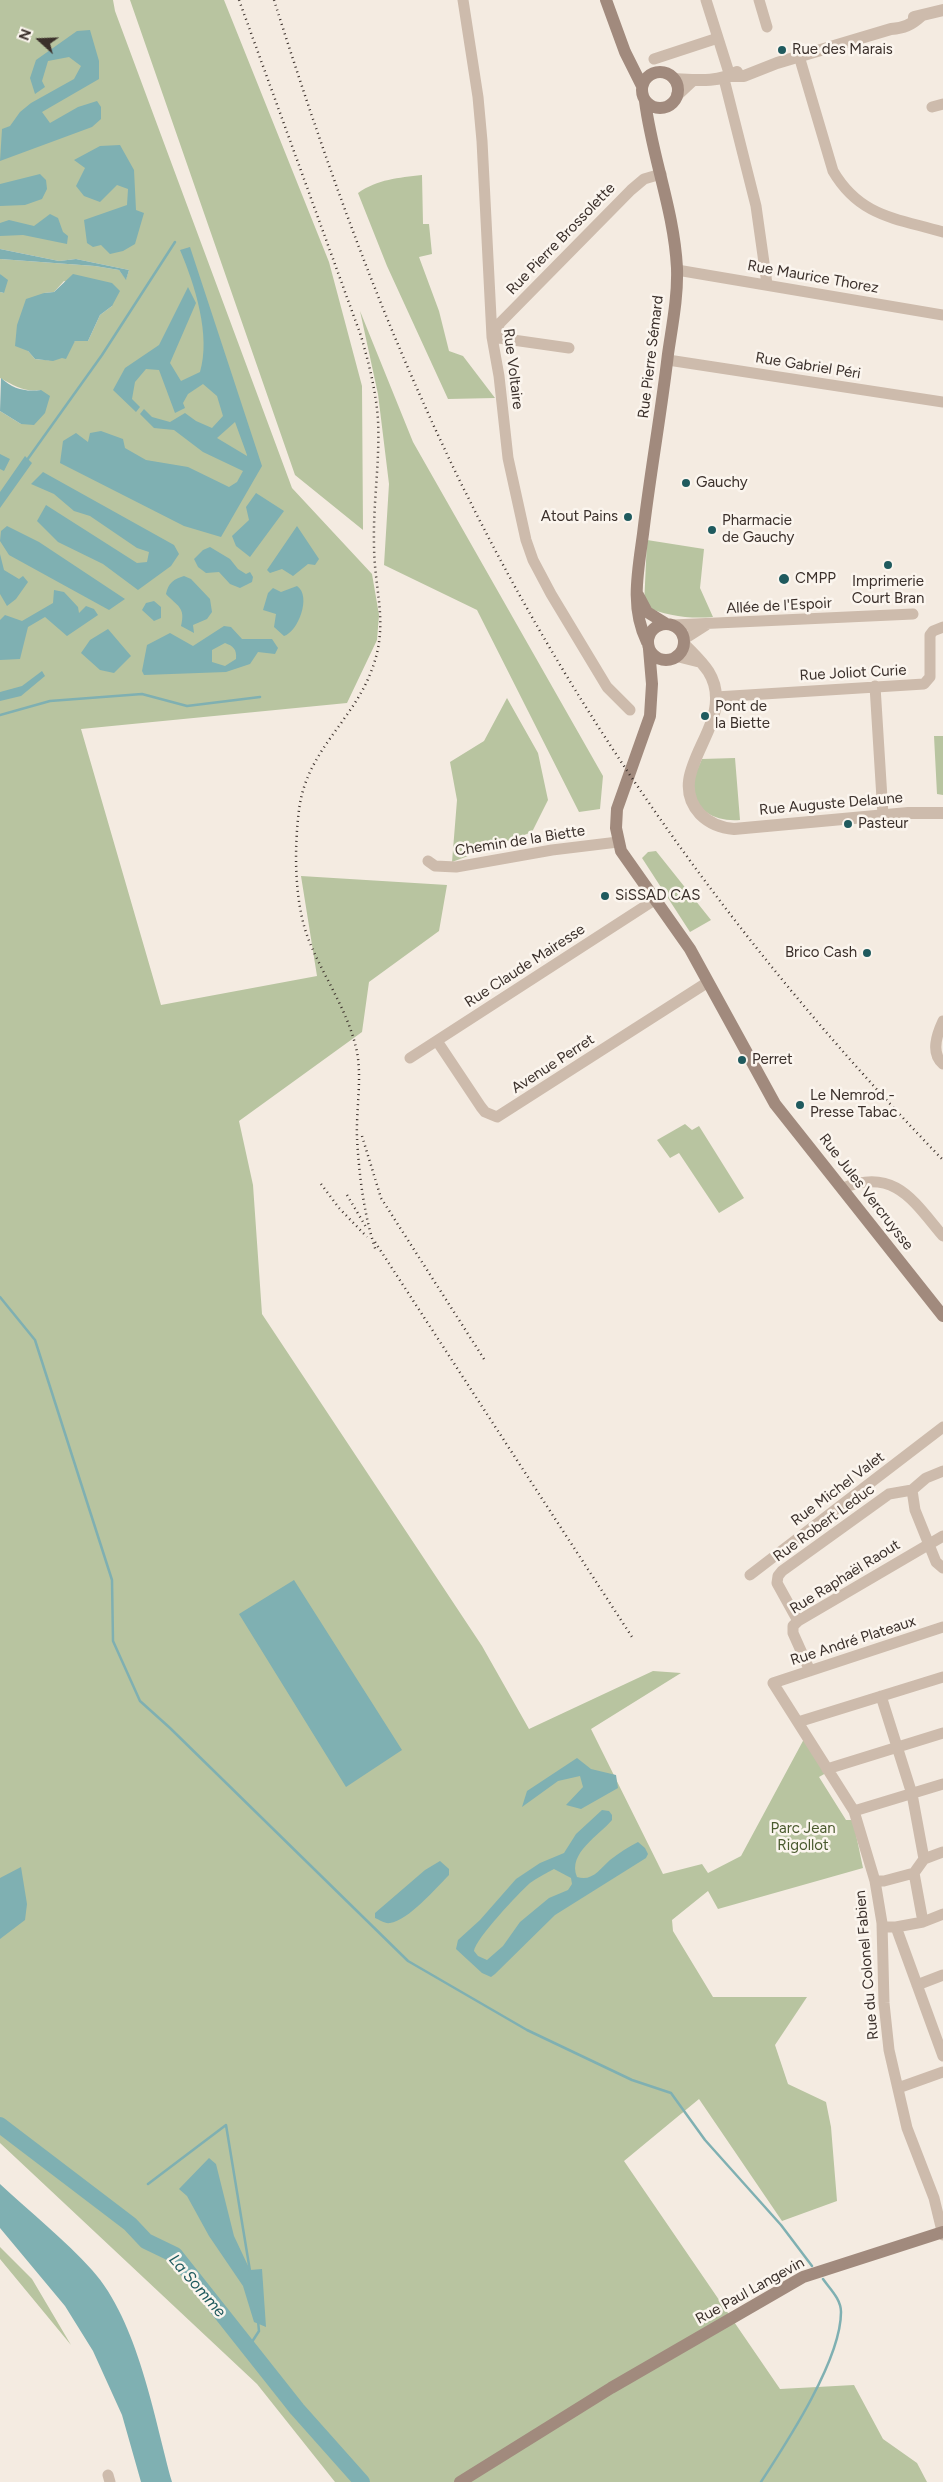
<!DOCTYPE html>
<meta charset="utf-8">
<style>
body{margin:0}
#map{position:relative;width:943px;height:2482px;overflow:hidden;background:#f4ebe1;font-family:Figtree,sans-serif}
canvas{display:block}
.north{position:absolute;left:15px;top:15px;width:50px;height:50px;-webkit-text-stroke:4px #fbf5ee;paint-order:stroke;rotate:290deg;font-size:14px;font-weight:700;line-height:20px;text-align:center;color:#3b302b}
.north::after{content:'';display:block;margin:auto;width:18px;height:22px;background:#3b302b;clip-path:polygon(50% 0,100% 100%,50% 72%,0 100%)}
</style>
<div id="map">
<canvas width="943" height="2482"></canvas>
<div class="north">N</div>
</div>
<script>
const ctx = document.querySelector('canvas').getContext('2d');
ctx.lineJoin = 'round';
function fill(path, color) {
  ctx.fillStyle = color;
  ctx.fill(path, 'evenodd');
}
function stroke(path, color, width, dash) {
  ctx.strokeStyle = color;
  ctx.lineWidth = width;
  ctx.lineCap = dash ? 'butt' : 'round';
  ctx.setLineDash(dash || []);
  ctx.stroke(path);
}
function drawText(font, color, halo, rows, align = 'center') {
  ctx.font = font + ' Figtree,sans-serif';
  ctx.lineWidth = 5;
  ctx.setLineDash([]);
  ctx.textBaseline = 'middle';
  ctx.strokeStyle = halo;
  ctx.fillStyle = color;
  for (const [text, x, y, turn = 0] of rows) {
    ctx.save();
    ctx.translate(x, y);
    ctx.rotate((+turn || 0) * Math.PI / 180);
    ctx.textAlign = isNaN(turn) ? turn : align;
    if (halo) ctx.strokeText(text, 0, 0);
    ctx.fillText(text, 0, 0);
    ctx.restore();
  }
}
fill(new Path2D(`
 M0 0H113L115 11 292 488 372 574 379 615 377 640 347 703 81 729 161 1005 317 976 301 876 447 885 439 931 369 982 362 1032 239 1121 253 1185 262 1314 482 1646 529 1729 653 1671 681 1673 591 1729 663 1874 702 1864 708 1873 741 1856 804 1739 826 1773 819 1777 846 1820H853L863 1868 718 1909 708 1891 672 1920 673 1931 713 1997H807L775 2045 788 2084 826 2102 831 2127 837 2201 782 2221 699 2099 624 2161 780 2389 854 2385 883 2439 917 2463 927 2482H335L257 2384 0 2143V411L21 424 41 390C23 392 15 386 0 378V292L4 293 0 274V259L95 266 119 270 126 279 129 270 76 259 59 261 0 249ZM64 281 112 306 100 315 88 341H75C60 360 59 362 35 359L28 351 44 293 54 292Z
 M130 0H224L329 262 362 386 363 530 295 475Z
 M422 175 423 224H429L432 254 419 257 439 311 449 351 463 356 495 398 448 399 387 266 358 193C378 179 398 178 422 175Z
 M360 311 413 442 603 776 600 809 579 812 477 610 384 565 389 484 378 394Z
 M647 540 704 549 700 588 713 617C689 619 666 616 644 606Z
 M507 698 538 753 548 800 532 832 452 862 457 800 450 762 484 741Z
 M934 736H943V795L937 794Z
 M735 758 740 820C717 822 694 812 693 785 693 777 699 766 702 759Z
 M656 851 711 920 690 932 642 858 648 852Z
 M685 1124 692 1130 699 1126 744 1198 719 1213 679 1153 670 1158 657 1140Z
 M0 2247 32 2279 71 2345 0 2259Z`), '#b8c4a0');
fill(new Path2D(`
 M90 30 99 61V79L42 112 50 123 78 107 97 101 101 107V119L92 127 0 161 2 129 10 126 20 112 31 103 74 79 81 66 69 57 48 61 42 81 45 87 35 94 30 78 36 60 77 31Z
 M120 145 134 170 136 210 144 213 135 244 123 251 110 254 101 245 93 247 87 243 84 220 127 205 128 189 117 185 100 202 84 196 76 186 85 168 74 160 100 146Z
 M40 174 46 180 47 189 42 199 25 205 0 206V184Z
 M50 214 58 218 63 232 68 236 67 244 23 235 0 236V223L9 220 34 226Z
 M190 247 262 466 221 537 184 526 60 463 63 441 76 433 88 442 90 433 101 431 123 439 125 448 146 460 188 467 229 487 237 482 243 471 203 452 174 430 154 428 140 414 144 409 152 417 170 422 185 413 196 421 212 428 223 416 217 396 203 384 188 394 183 403 185 408 175 413 159 370 146 369 135 382 132 399 140 407 136 412 113 390 125 368 159 345 188 287 196 303 170 363 181 381 200 372C211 336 195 285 180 250ZM235 422 247 455V456L217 438Z
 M0 249 59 261 76 259 129 270 126 280 119 270 95 266 0 259Z
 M0 274 8 280 4 293 0 292Z
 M73 274 112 283 120 291 112 306 100 315 88 341H75L66 359 62 358 53 361 35 359 28 351 15 346 17 325 26 299 44 293 54 292Z
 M1 378C13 389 25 392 41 390L50 396 45 413 34 425 21 424 0 411Z
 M0 454 10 459 4 471 0 469Z
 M25 456 32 463 0 508V492Z
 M43 472 174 545 179 554 171 566 138 590 103 564 58 542 37 521 46 505 137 563 147 562 149 552 137 548 90 516 74 511 54 494 31 484Z
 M256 493 284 511 250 557 236 546 232 536 249 520 246 507Z
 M7 526 39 542 125 599 109 610 9 555 0 541 1 531Z
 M297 526 319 559 315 565 308 564 293 576 282 569 270 573 267 570Z
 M210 547 230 559 238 569 246 574 250 572 253 577 252 582 240 588 230 584 219 572 206 573 198 567 194 559 203 550Z
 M0 554 4 570 19 579 23 576 28 582 16 599 7 606 0 594Z
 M184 576 191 579 210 599 212 612 207 619 193 625 194 633 181 626C186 607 177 606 166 594 168 583 174 579 184 576Z
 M297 586C312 596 298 632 284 636L274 627 276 614 263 610 268 593 273 588 281 592Z
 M54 590 64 592 78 607 79 613 86 606 94 609 98 615 67 636 45 617 28 627 20 659 0 660V620L5 615 22 621 53 603Z
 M154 601 161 607V618L154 621 142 610 146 603Z
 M224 626 231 627 242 639H272L278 648 275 654 258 652 250 664 226 672 144 675 142 671 147 645 170 633 193 646ZM225 643C233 646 237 649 236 659L225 666 212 662V650Z
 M108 629 131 656 114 673 100 670 81 653 90 640Z
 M42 671 45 676 21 696 0 701V692L22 686Z
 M294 1580 402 1750 346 1787 239 1614Z
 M577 1758 591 1769 616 1775 618 1788 581 1809 566 1805 583 1787 580 1776 558 1781 522 1807 527 1791Z
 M602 1810 609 1811 612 1815V1820C600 1835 567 1853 577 1877 592 1882 600 1869 610 1860 619 1853 628 1847 638 1842L645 1848 648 1854 646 1858 555 1915 495 1974 491 1977 482 1973 456 1949 458 1940 480 1920 516 1879 540 1863 564 1853 576 1834ZM554 1869 571 1878 572 1884 568 1890 549 1898 520 1922 503 1946 487 1960 478 1956 474 1951C476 1938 519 1893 530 1883 537 1878 546 1873 554 1869Z
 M440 1861 449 1869V1875C437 1887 408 1921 390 1923 385 1924 380 1920 375 1918V1913L425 1870Z
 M21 1867 27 1904 25 1920 0 1939V1878Z
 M209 2158 216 2164 234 2236 250 2270 262 2269 266 2327 254 2322 243 2286 209 2236 187 2196 179 2189Z
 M0 2184C30 2212 65 2240 92 2270 138 2321 154 2417 172 2482H141L122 2415 93 2351 65 2306 0 2228Z`), '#7fb0b2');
stroke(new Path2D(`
 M27 460 102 355 175 242
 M0 715 50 701 142 694 187 706 260 697
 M0 1297 35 1340 112 1580 113 1641 140 1701 170 1728 408 1961 527 2030 632 2080 671 2093 705 2140 781 2225 812 2266
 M148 2184 226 2125 250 2271
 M248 2348 259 2331 258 2321
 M761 2482C787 2442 841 2360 841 2312 841 2299 830 2289 823 2279`), '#7fb0b2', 2.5);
stroke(new Path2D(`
 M0 2125 130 2224 146 2241 175 2255 297 2409 362 2482`), '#7fb0b2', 16);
stroke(new Path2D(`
 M463 0 478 97 482 141 492 337 499 376 508 458 526 540 533 560 551 594 607 687 630 710
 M706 0 730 76
 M759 0 767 27
 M799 56 833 171C860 217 896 218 943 232
 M654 59 718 38
 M724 79 756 206 767 284
 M932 107 943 104
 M677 270 943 315
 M569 348 492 337 500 323 631 190 644 179 661 174
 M668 360 943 402
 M673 625 913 614
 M684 639 706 625
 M875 686 883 815
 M716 697 924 684 930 677V635L933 631 943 627
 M428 861 435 866 456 867 552 850 618 842
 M943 1021C937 1034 930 1053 943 1064
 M437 1041 481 1107 485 1112 497 1117 708 982
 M410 1058 656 899
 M843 1188C895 1167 914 1202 943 1236
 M912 1490 915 1510 936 1562 943 1568
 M912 1490 926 1478 943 1471
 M750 1575 943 1427
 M798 1621 777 1583 778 1576 782 1571 889 1494 912 1490
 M943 1627 773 1683 854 1811 875 1881 882 1923 884 2003 889 2050 907 2128 934 2198 943 2235
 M810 1671 793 1633V1626L798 1621 943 1536
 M881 1696 912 1794 924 1859
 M798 1722 943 1677
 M827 1769 943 1733
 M854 1811 943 1784
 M914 1873 923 1922
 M875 1881H884L914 1873 924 1859 943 1852
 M882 1927H896L943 2056
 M896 1927 923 1922 943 1914
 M917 1985 943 1975
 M898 2088 943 2072
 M108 2475 110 2482`), '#cdbbac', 11);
stroke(new Path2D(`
 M914 17 943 10
 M730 76H744L777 63 891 29C904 28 911 25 921 16
 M674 79C695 80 718 83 737 72
 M677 95 693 80
 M684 644C700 661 716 673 716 698 717 738 667 778 700 814 710 824 721 828 734 829L908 813H943
 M677 656 701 662`), '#cdbbac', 12);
stroke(new Path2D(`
 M606 0 625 52 642 86
 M642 90a18 18 0 1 1 36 0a18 18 0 1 1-36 0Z
 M645 101C652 157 674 210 677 268 678 297 672 326 668 354 661 414 650 474 643 534 638 571 630 608 647 642
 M638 595 647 612 665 623
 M648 642a18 18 0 1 1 36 0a18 18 0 1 1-36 0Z
 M649 649 652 684 650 716 617 809 616 828 621 851 690 949 775 1104 943 1316
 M460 2482 611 2388 803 2277 943 2232`), '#a18a7d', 12);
stroke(new Path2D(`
 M239 0 361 336C369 364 376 391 378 420 380 462 373 503 374 544 374 592 390 624 371 672 351 723 306 752 299 810 294 849 294 906 310 943 325 979 349 1013 357 1052 362 1078 356 1111 357 1138 359 1175 364 1216 376 1251
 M274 0C317 136 364 271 423 402 549 685 728 938 943 1160
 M362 1136 381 1198 484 1359
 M321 1184 339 1208 367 1237
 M347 1195 366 1227
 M375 1242 632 1637`), '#3b302b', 2.5, [1, 4]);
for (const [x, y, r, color] of [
 [782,50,5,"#1f5a5e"],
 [686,483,5,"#1f5a5e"],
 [628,517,5,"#1f5a5e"],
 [712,530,5,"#1f5a5e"],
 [888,565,5,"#1f5a5e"],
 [784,579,6,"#1f5a5e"],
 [705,716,5,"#1f5a5e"],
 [848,824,5,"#1f5a5e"],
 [605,896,5,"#1f5a5e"],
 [867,953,5,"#1f5a5e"],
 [742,1060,5,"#1f5a5e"],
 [800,1105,5,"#1f5a5e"]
]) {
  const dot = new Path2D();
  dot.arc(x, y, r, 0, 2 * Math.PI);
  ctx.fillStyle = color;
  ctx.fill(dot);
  stroke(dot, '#fbf5ee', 2);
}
drawText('15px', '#3b302b', '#fbf5ee', [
 ["Rue des Marais",792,50],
 ["Gauchy",696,483],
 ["Atout Pains",618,517,"right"],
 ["Pharmacie",722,521],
 ["de Gauchy",722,538],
 ["CMPP",795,579],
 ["Imprimerie",888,582,"center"],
 ["Court Bran",888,599,"center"],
 ["Pont de",715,707],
 ["la Biette",715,724],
 ["Pasteur",858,824],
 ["SiSSAD CAS",615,896],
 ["Brico Cash",857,953,"right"],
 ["Perret",752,1060],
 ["Le Nemrod -",810,1096],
 ["Presse Tabac",810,1113]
], 'left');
drawText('15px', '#3b302b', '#fbf5ee', [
 ["Rue Pierre Brossolette",561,239,-46],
 ["Rue Maurice Thorez",813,277,10],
 ["Rue Pierre Sémard",651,357,-83],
 ["Rue Gabriel Péri",808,366,9],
 ["Rue Voltaire",513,369,83],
 ["Allée de l'Espoir",779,606,-3],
 ["Rue Joliot Curie",853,673,-3],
 ["Rue Auguste Delaune",831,804,-5],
 ["Chemin de la Biette",520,841,-9],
 ["Rue Claude Mairesse",525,966,-33],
 ["Avenue Perret",553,1064,-33],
 ["Rue Jules Vercruysse",866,1192,52],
 ["Rue Michel Valet",838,1489,-37],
 ["Rue Robert Leduc",824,1523,-36],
 ["Rue Raphaël Raout",845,1577,-32],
 ["Rue André Plateaux",853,1641,-18],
 ["Rue du Colonel Fabien",867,1965,-95],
 ["Rue Paul Langevin",750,2291,-29]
]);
drawText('15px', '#4a5a2e', '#fbf5ee', [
 ["Parc Jean",803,1829],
 ["Rigollot",803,1846]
]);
drawText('italic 16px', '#1f5a5e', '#fbf5ee', [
 ["La Somme",197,2286,49]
]);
</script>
